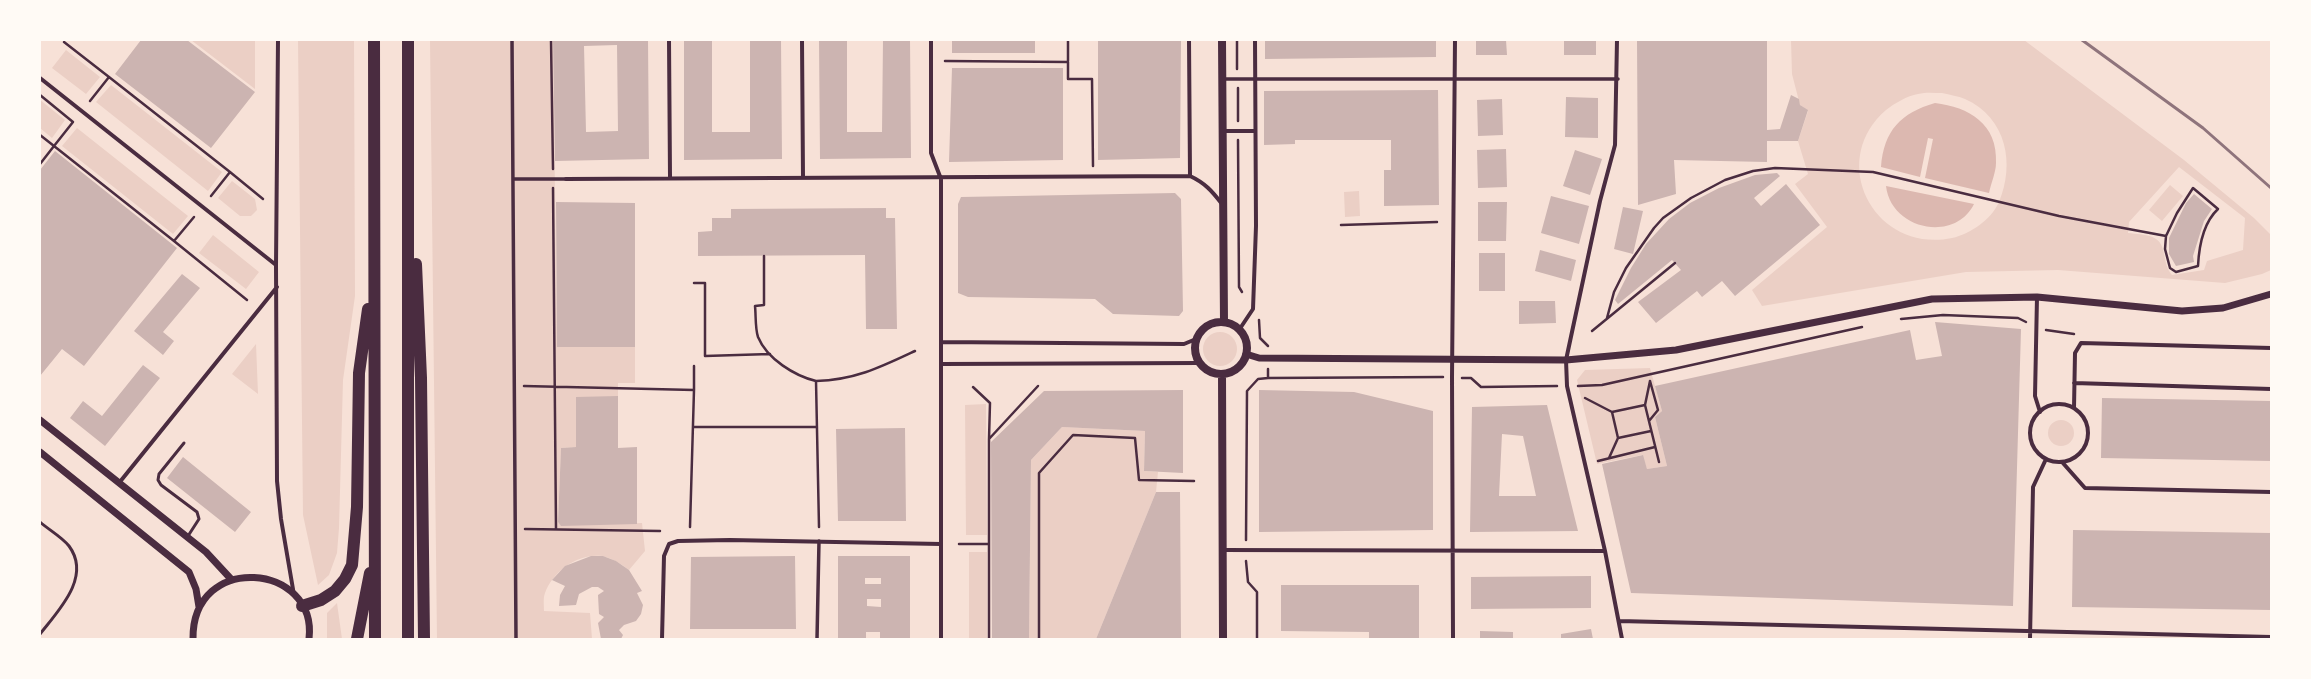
<!DOCTYPE html>
<style>
body{margin:0}
#map{position:relative;width:2311px;height:679px;overflow:hidden;background:#f7e1d7;font-family:Quicksand,sans-serif}
canvas{display:block}
.frame{position:absolute;inset:0;border:41px solid #fffaf5;pointer-events:none}
</style>
<div id="map">
<canvas width="2311" height="679"></canvas>
<div class="frame"></div>
</div>
<script>
const ctx = document.querySelector('canvas').getContext('2d');
ctx.lineJoin = 'round';
function fill(path, color) {
  ctx.fillStyle = color;
  ctx.fill(path, 'evenodd');
}
function stroke(path, color, width, dash) {
  ctx.strokeStyle = color;
  ctx.lineWidth = width;
  ctx.lineCap = dash ? 'butt' : 'round';
  ctx.setLineDash(dash || []);
  ctx.stroke(path);
}
fill(new Path2D(`
 M191 40H255V89Z
 M298 40H354L355 296 343 380 339 528 337 553 329 575 318 585 303 515Z
 M430 40H553L557 347H635V383H618V396L576 447 561 448 558 522 561 525 642 523 645 551 629 570C621 564 612 558 602 556 578 553 553 571 545 593 543 598 544 605 544 611L590 613 592 639H437Z
 M1791 40H2024L2184 160 2254 218 2271 235V270L2262 274 2225 283 2058 270 1966 272 1762 306 1752 290 1827 227 1795 184 1808 174 1798 141 1808 111 1800 105 1792 74ZM1942 93C1950 95 1958 96 1965 99 2007 118 2015 164 1999 202 1991 220 1970 234 1952 238 1875 254 1826 162 1886 110 1895 103 1907 96 1918 94 1926 92 1934 93 1942 93ZM2179 167 2245 218 2243 250 2207 261 2204 270 2172 275C2162 264 2167 246 2156 239 2149 234 2135 234 2128 233L2129 222Z
 M66 50 100 77 86 94 52 68Z
 M111 85 222 172 208 191 96 102Z
 M40 100 65 120 52 138 40 128Z
 M77 128 188 216 173 234 62 146Z
 M232 181 255 199 257 210 251 216H240L218 198Z
 M2170 185 2183 196 2162 221 2149 210Z
 M1359 191 1360 216 1345 217 1344 192Z
 M213 235 259 272 246 289 199 253Z
 M1203 349a17 17 0 1 1 34 0a17 17 0 1 1-34 0Z
 M256 344 258 394 232 374Z
 M1650 368 1662 411 1655 417 1667 466 1647 469 1642 455 1597 464 1577 380 1585 370Z
 M986 404 987 535H966L965 405Z
 M2048 433a13 13 0 1 1 26 0a13 13 0 1 1-26 0Z
 M1062 427 1145 431 1144 471 1158 472 1156 492 1096 639H1029L1031 460Z
 M969 552H987V639H969Z
 M337 603 342 639H327V613Z`), '#ebcfc5');
fill(new Path2D(`
 M1935 103C1969 107 1998 124 1996 163 1996 172 1991 183 1989 193L1925 178 1933 139 1928 138 1920 177 1881 167C1884 130 1901 113 1935 103Z
 M1886 186 1974 204C1955 243 1891 230 1886 186Z`), '#dcb8b0');
fill(new Path2D(`
 M141 40H187L255 92 211 148 115 74Z
 M553 40H648L649 159 555 161ZM617 45 618 131 586 132 584 46Z
 M684 40H712V132H750V40H781L782 159 684 160Z
 M819 40H847V132H882L883 40H910L911 158 820 159Z
 M952 40H1035V53H952Z
 M1098 40H1181L1180 158 1098 160Z
 M1265 40H1436V57L1265 59Z
 M1476 40H1506L1507 55H1476Z
 M1564 40H1596V55H1564Z
 M1637 40H1767V130L1780 129 1791 95 1799 99 1800 105 1808 110 1798 141H1767V162L1674 160 1676 194 1638 205Z
 M952 68H1063V160L949 162Z
 M1438 90 1439 205 1384 206V170H1391V140H1295V144L1264 145V91Z
 M1566 97 1598 98V138L1565 137Z
 M1502 99 1503 135 1478 136 1477 100Z
 M1506 149 1507 187 1478 188 1477 150Z
 M1575 150 1602 159 1590 195 1563 186Z
 M55 151 177 248 84 366 62 349 40 376V170Z
 M1777 173 1780 176 1754 198 1761 206 1786 184 1820 225 1735 296 1722 281 1702 297 1697 291 1656 323 1638 302 1681 270 1672 260 1618 304 1615 300 1631 268 1646 244 1669 219 1690 203 1719 188 1755 175Z
 M1175 193 1181 199 1183 311 1179 316 1113 314 1095 299 968 297 958 293V204L961 197Z
 M2194 194 2212 209 2204 221 2193 256 2194 262 2176 266 2169 254V238L2186 203Z
 M1551 196 1589 206 1579 244 1541 233Z
 M556 202 635 203V347H557Z
 M1478 202H1507L1506 241H1478Z
 M1623 207 1643 211 1633 254 1614 249Z
 M886 208V218H895L897 329H866L865 255 698 256V232L712 231V218H731V209Z
 M1540 250 1576 260 1571 281 1535 271Z
 M1479 253H1505V291H1479Z
 M182 274 200 288 163 332 174 341 163 355 134 331Z
 M1519 301H1555L1556 323 1519 324Z
 M1935 322 2021 329 2013 606 1631 593 1602 464 1643 455 1647 469 1667 466 1655 417 1662 411 1655 386 1910 330 1916 360 1942 356Z
 M143 365 160 378 105 446 70 418 83 401 102 416Z
 M1183 390V473L1144 471 1145 431 1062 427 1031 460 1029 639H992L991 442 1044 391Z
 M1259 390 1354 392 1433 411V530L1259 532Z
 M618 396V448L637 447V524L561 526 558 522 561 448 576 447V397Z
 M2102 398 2271 401V461L2101 458Z
 M1547 405 1578 531 1470 532 1472 407ZM1502 434 1523 436 1536 496H1499Z
 M905 428 906 521H838L836 429Z
 M183 457 251 512 235 532 167 478Z
 M1156 492H1180L1181 639H1096Z
 M2073 530 2271 533V610L2072 607Z
 M591 556H603L616 561 629 570 642 591 637 593 643 605 641 614 636 621 624 625 619 630 623 635 621 639H601L598 623 604 617 599 614 598 595 604 591 598 587H592L579 594 576 605 559 606 560 595 565 586 552 580 565 566Z
 M795 556 796 629H690L691 557Z
 M838 556H910V639H880V632H866V639H838ZM865 578H881V584H865ZM867 599H881V607L867 606Z
 M1591 576V608L1471 609V577Z
 M1281 585H1419V639H1369V632L1281 631Z
 M1591 629 1593 639H1561V634Z
 M1480 631 1513 632V639H1480Z`), '#ccb4b1');
stroke(new Path2D(`
 M551 40 553 169
 M64 42 109 77
 M945 61 1068 62V79H1092L1093 166
 M1068 61V40
 M1237 69V40
 M1238 88V121
 M40 95 73 122 54 146 174 241 194 217
 M90 101 109 77 230 172
 M40 135 54 146 40 164
 M1238 140 1239 287 1242 292
 M553 188 556 529
 M211 196 230 172 263 199
 M1341 225 1437 222
 M174 241 247 300
 M764 256V305L755 306C756 315 755 328 758 337 767 359 795 376 816 381
 M694 283H705V356L770 354
 M1607 318 1614 292 1626 268 1654 228 1663 218 1691 198 1725 180 1753 171 1775 168 1873 172 2059 216 2166 236 2177 213 2193 188 2218 209C2203 223 2199 246 2198 266L2176 272 2170 268 2165 249 2166 236
 M1901 319 1943 315 2018 318 2026 322
 M1259 320 1260 338 1268 346
 M2046 330 2074 334
 M1592 331 1675 263
 M1268 378 1443 377
 M1462 378H1471L1481 387 1557 386
 M1650 381 1645 405 1659 462
 M524 386 694 390 690 527
 M1578 386 1602 385 1862 327
 M973 387 990 403 989 439
 M694 390V366
 M1585 398 1612 412
 M1645 405 1612 412 1618 438 1651 431
 M1649 421 1658 410 1650 381
 M693 427H817
 M1609 458 1618 438
 M1598 461 1655 447
 M819 527 816 381C855 380 881 367 915 351
 M525 529 660 531
 M1246 540 1247 391 1258 379 1268 378V369
 M959 544H989
 M1246 561 1248 582 1257 592V639
 M989 639V439L1038 386
 M1039 639V473L1073 435 1135 438 1139 480 1194 481`), '#4a2c40', 2.5);
stroke(new Path2D(`
 M184 443 159 474 158 480 161 485 197 512 199 519 188 536
 M40 522C49 530 62 537 69 546 92 577 58 611 40 634`), '#4a2c40', 3);
stroke(new Path2D(`
 M512 40 516 639
 M1223 79H1618
 M513 179H566
 M817 639 819 541`), '#4a2c40', 3.5);
stroke(new Path2D(`
 M278 40 276 265 277 481 281 519 294 595
 M669 40 670 177
 M802 40 803 177
 M931 40V153L941 179V639
 M1189 40 1190 176
 M1617 40 1615 145 1600 201 1566 360 1567 386 1605 551 1622 639
 M40 78 276 265
 M1222 131H1255
 M566 179 1190 176C1205 183 1212 191 1222 204
 M2037 297 2035 396 2040 412
 M1239 330 1253 309 1256 226 1255 40
 M941 342 1184 344 1196 339
 M942 364 1199 363
 M2074 383 2271 389
 M2030 433a29 29 0 1 1 58 0a29 29 0 1 1-58 0Z
 M2074 408 2075 353 2081 343 2271 348
 M2062 462 2085 488 2271 492
 M119 483 277 287
 M1223 550 1605 551
 M1619 621 2271 637
 M662 639 664 556 669 544 678 541 730 540 941 544
 M1453 639 1452 377 1455 40
 M2030 639 2033 487 2046 459`), '#4a2c40', 4);
stroke(new Path2D(`
 M1246 354 1259 358 1566 360 1676 350 1932 299 2037 297 2182 311 2223 308 2271 294
 M40 420 206 552 231 579
 M40 452 189 572 196 589 199 607
 M193 639C192 551 318 563 309 639`), '#4a2c40', 7);
stroke(new Path2D(`
 M1222 40 1224 322
 M1195 348a26 26 0 1 1 52 0a26 26 0 1 1-52 0Z
 M1222 374 1223 639`), '#4a2c40', 8);
stroke(new Path2D(`
 M374 40 375 639
 M416 264 421 378 424 639
 M302 606 321 600 335 591 345 579 352 565 357 507 359 373 368 309
 M357 639 370 573
 M408 639V40`), '#4a2c40', 12);
stroke(new Path2D(`
 M2082 40 2203 128 2271 188`), '#8f747c', 3);
</script>
